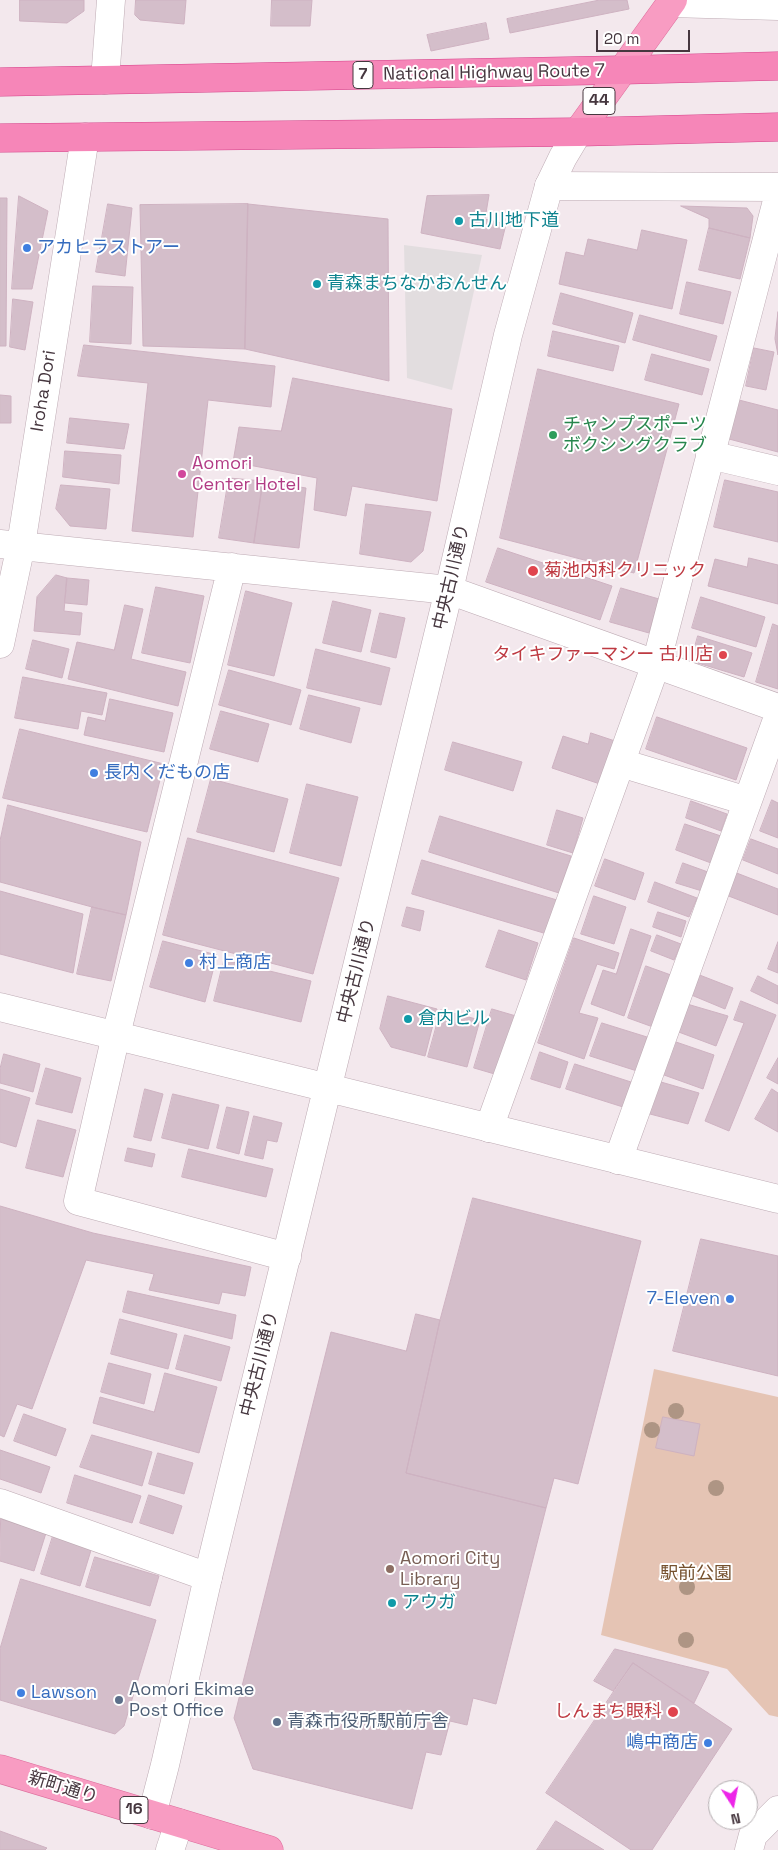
<!DOCTYPE html>
<meta charset="utf-8">
<style>
body{margin:0}
#map{position:relative;width:778px;height:1850px;overflow:hidden;background:#f3e8ed;font-family:"Space Grotesk",sans-serif}
canvas{display:block}
.north{position:absolute;left:708px;top:1780px;width:50px;height:50px;box-sizing:border-box;background:#fff;border:1px solid #b5afb2;border-radius:50%;rotate:169deg;font-size:14px;font-weight:700;line-height:20px;text-align:center;color:#46373f}
.north::after{content:'';display:block;margin:auto;width:18px;height:22px;background:#ed25e8;clip-path:polygon(50% 0,100% 100%,50% 72%,0 100%)}
.scale{position:absolute;left:596px;top:30px;width:94px;height:22px;box-sizing:border-box;border:2px solid #46373f;border-top:0;padding-left:6px;font-size:15px;line-height:18px;white-space:nowrap;color:#46373f;-webkit-text-stroke:4px #fff;paint-order:stroke}
</style>
<div id="map">
<canvas width="778" height="1850"></canvas>
<div class="north">N</div>
<div class="scale">20 m</div>
</div>
<script>
const ctx = document.querySelector('canvas').getContext('2d');
ctx.lineJoin = 'round';
function fill(path, color) {
  ctx.fillStyle = color;
  ctx.fill(path, 'evenodd');
}
function stroke(path, color, width, dash) {
  ctx.strokeStyle = color;
  ctx.lineWidth = width;
  ctx.lineCap = dash ? 'butt' : 'round';
  ctx.setLineDash(dash || []);
  ctx.stroke(path);
}
function drawText(font, color, halo, rows, align = 'center') {
  ctx.font = font + ' "Space Grotesk","Noto Sans JP",sans-serif';
  ctx.lineWidth = 4;
  ctx.setLineDash([]);
  ctx.textBaseline = 'middle';
  ctx.strokeStyle = halo;
  ctx.fillStyle = color;
  for (const [text, x, y, turn = 0] of rows) {
    ctx.save();
    ctx.translate(x, y);
    ctx.rotate((+turn || 0) * Math.PI / 180);
    ctx.textAlign = isNaN(turn) ? turn : align;
    if (halo) ctx.strokeText(text, 0, 0);
    ctx.fillText(text, 0, 0);
    ctx.restore();
  }
}
fill(new Path2D(`
 M654 1369 778 1397V1717L769 1715 727 1669 601 1635Z`), '#e5c4b4');
fill(new Path2D(`
 M404 245 482 255 452 390 407 378Z`), '#e2dddf');
const building = new Path2D(`
 M20 0H84V11L67 23 20 21Z
 M136 0H186L184 24 140 20 135 15Z
 M272 0H312L310 26H271Z
 M600 0H627L629 9 510 33 507 19Z
 M486 23 489 39 431 51 427 35Z
 M489 195 485 219 506 224 500 249 421 233 427 196Z
 M19 196 48 211 32 289H12Z
 M0 198H7L6 346H0Z
 M108 204 132 208 125 276 96 272Z
 M248 204 388 219 389 381 245 349Z
 M248 204 245 349 143 346 140 205Z
 M681 206 747 208 753 216 750 238 709 228V219Z
 M709 228 750 238 740 279 699 270Z
 M642 230 687 240 672 309 559 284 566 252 584 256 588 239 637 250Z
 M687 282 731 292 723 324 680 314Z
 M93 286 133 287 131 344 90 342Z
 M561 293 633 313 625 343 553 324Z
 M13 299 33 302 25 350 10 347Z
 M778 312V355L775 339Z
 M640 315 717 336 710 361 633 340Z
 M553 331 619 346 613 371 548 356Z
 M84 345 275 366 271 407 208 400 193 537 132 531 148 383 78 376Z
 M754 348 774 352 766 390 746 386Z
 M652 354 709 369 702 395 645 380Z
 M538 369 679 404 634 573 500 538Z
 M293 378 452 409 437 501 352 486 346 516 314 510 317 478 233 462 239 427 281 431Z
 M0 395 11 396V423H0Z
 M739 400 778 410V452L729 439Z
 M70 418 129 424 124 449 67 443Z
 M65 451 121 455 119 484 63 477Z
 M229 478 263 481 254 543 219 538Z
 M725 480 778 492V542L714 527Z
 M263 481 306 488 299 548 254 543Z
 M61 485 110 489 106 529 70 526 56 509Z
 M366 504 431 512 423 551 411 562 360 554Z
 M498 548 612 586 600 620 486 582Z
 M749 558 778 565V604L708 586 715 559 747 567Z
 M56 575 67 578 64 611 82 613 80 635 34 631 37 597Z
 M67 578 89 580 87 605 65 603Z
 M156 587 204 596 190 663 142 653Z
 M621 588 659 599 649 633 610 622Z
 M246 591 292 603 274 676 228 665Z
 M701 597 765 617 756 647 692 628Z
 M333 601 371 610 361 652 323 643Z
 M125 605 143 609 131 659 186 672 178 706 68 679 77 642 114 650Z
 M380 613 405 618 396 658 371 652Z
 M773 624 778 626V689L756 682Z
 M698 636 752 653 744 677 691 661Z
 M33 640 69 649 62 678 26 669Z
 M316 649 390 668 381 705 307 688Z
 M229 670 301 690 291 725 219 705Z
 M23 677 107 693 102 715 81 711 78 729 15 718Z
 M309 695 360 708 351 743 300 729Z
 M110 699 173 713 164 752 84 735 88 717 105 721Z
 M221 711 269 724 258 762 210 749Z
 M657 717 747 748 736 780 646 749Z
 M20 729 164 764 147 832 3 798Z
 M591 733 615 741 600 784 552 768 563 736 588 744Z
 M453 742 522 762 513 791 445 770Z
 M211 779 288 799 274 852 197 832Z
 M307 784 358 797 341 866 290 853Z
 M772 800 778 803V838L760 831Z
 M691 801 727 814 721 831 686 818Z
 M8 805 141 842 126 915 92 907 0 882V841Z
 M557 810 583 818 573 853 547 845Z
 M440 816 571 856 559 893 429 852Z
 M685 824 721 836 711 863 676 850Z
 M188 838 339 878 313 974 163 935Z
 M751 839 778 849V874L743 860Z
 M605 859 644 873 635 900 595 886Z
 M422 860 557 900 547 934 412 894Z
 M683 863 708 872 702 891 676 883Z
 M734 872 778 889V915L726 895Z
 M655 882 697 898 689 917 648 902Z
 M0 891 83 914 73 973 0 954Z
 M594 896 626 907 614 944 581 934Z
 M92 907 126 915 111 981 77 974Z
 M407 907 424 911 420 931 402 926Z
 M658 912 686 921 681 937 653 927Z
 M631 929 651 936 624 1016 591 1004 603 970 616 974Z
 M499 930 538 943 526 980 486 967Z
 M657 935 681 944 674 960 651 951Z
 M574 938 619 953 614 969 597 964 579 1013 598 1018 584 1059 538 1043Z
 M163 941 217 955 205 1002 150 987Z
 M778 942V973L768 969Z
 M224 960 311 981 301 1022 214 1001Z
 M646 966 671 975 653 1027 628 1018Z
 M697 974 733 988 725 1009 689 994Z
 M758 976 778 986V1004L751 991Z
 M388 996 437 1009 425 1056 391 1047 380 1029Z
 M741 1001 776 1015 729 1131 705 1121 744 1023 734 1020Z
 M687 1004 728 1016 716 1046 676 1031Z
 M492 1009 516 1016 498 1075 474 1068Z
 M441 1010 480 1020 467 1067 428 1057Z
 M602 1023 647 1037 637 1071 590 1056Z
 M676 1042 714 1055 703 1089 664 1075Z
 M540 1052 568 1062 560 1088 531 1079Z
 M4 1054 40 1064 33 1092 0 1083V1069Z
 M778 1058V1084L767 1078Z
 M575 1064 631 1082 623 1107 566 1089Z
 M46 1068 81 1078 72 1113 36 1104Z
 M661 1082 699 1093 688 1124 650 1114Z
 M0 1089 30 1098 16 1147 0 1142Z
 M145 1089 163 1094 151 1141 134 1137Z
 M772 1089 778 1093V1132L755 1119Z
 M173 1094 219 1105 208 1149 162 1138Z
 M227 1107 249 1112 239 1154 217 1148Z
 M254 1116 282 1123 277 1142 267 1140 263 1159 245 1155Z
 M38 1120 76 1130 63 1177 26 1168Z
 M128 1148 155 1154 152 1167 125 1161Z
 M189 1149 273 1169 266 1197 182 1177Z
 M473 1198 641 1241 578 1484 554 1478 546 1508 406 1473 440 1320Z
 M0 1206 93 1233 251 1267 245 1296 222 1292 219 1304 149 1290 154 1274 86 1260 32 1409 17 1404 4 1437 0 1435Z
 M701 1239 778 1256V1376L673 1351Z
 M128 1291 236 1315 232 1339 123 1312Z
 M416 1314 440 1320 406 1473 546 1508 496 1704 473 1698 467 1725 450 1721 441 1755 426 1752 412 1809 253 1769 234 1718 331 1332 406 1351Z
 M120 1319 177 1334 168 1369 111 1354Z
 M185 1335 230 1347 221 1381 176 1369Z
 M109 1363 151 1374 144 1404 101 1392Z
 M165 1373 217 1387 199 1453 93 1423 100 1397 154 1412Z
 M24 1414 66 1429 56 1456 14 1441Z
 M663 1417 700 1424 694 1456 656 1448Z
 M92 1435 152 1452 142 1486 80 1467Z
 M0 1450 50 1467 41 1493 0 1479Z
 M158 1453 193 1463 184 1494 149 1484Z
 M75 1475 141 1496 132 1523 67 1503Z
 M149 1495 182 1506 173 1534 140 1523Z
 M1 1519 46 1533 34 1571 0 1561Z
 M53 1536 92 1547 80 1586 41 1574Z
 M95 1557 159 1576 150 1606 86 1587Z
 M21 1579 156 1620 124 1726 115 1734 0 1700V1649Z
 M615 1649 709 1672 694 1703 633 1663 613 1691 594 1681Z
 M633 1663 732 1729 652 1850H631L546 1793Z
 M556 1821 604 1850H537Z
 M0 1831 47 1848 45 1850H0Z`);
fill(building, '#d4beca');
stroke(building, '#ceb2c1', 1);
const minor = new Path2D(`
 M670 3 778 6
 M549 186 778 187
 M710 455 778 471
 M0 544 449 590 778 708
 M232 567 116 1035 78 1201 287 1257
 M0 644 21 545 85 137
 M621 763 747 801
 M489 1128 656 664 778 197
 M618 1160 778 717
 M0 1503 208 1577`);
const tertiary = new Path2D(`
 M105 80 111 0
 M0 1007 778 1199
 M152 1815 165 1765 208 1577 449 590 508 335 549 186 563 157 578 132
 M170 1850 179 1823
 M749 1850 753 1835 778 1810`);
const primary = new Path2D(`
 M578 132 673 0
 M0 1769 269 1850`);
const trunk = new Path2D(`
 M0 82 621 70 778 66
 M0 138 578 132 778 127`);
stroke(minor, '#beabb4', 29);
stroke(tertiary, '#beabb4', 29);
stroke(primary, '#dd6d9c', 29);
stroke(trunk, '#d44189', 29);
stroke(minor, '#fff', 28);
stroke(tertiary, '#fff', 28);
stroke(primary, '#f89cc2', 28);
stroke(trunk, '#f686b8', 28);
ctx.fillStyle = '#ae9584';
for (const [x, y] of [
 [676,1411],
 [652,1430],
 [716,1488],
 [687,1587],
 [686,1640]
]) {
  ctx.beginPath();
  ctx.arc(x, y, 8, 0, 2 * Math.PI);
  ctx.fill();
}
for (const [x, y, r, color] of [
 [459,221,5,"#0f9aa8"],
 [27,248,5,"#3f7fe0"],
 [317,284,5,"#0f9aa8"],
 [553,435,5,"#2e9e5b"],
 [182,474,5,"#d1479c"],
 [533,571,6,"#e0444e"],
 [723,655,5,"#e0444e"],
 [94,773,5,"#3f7fe0"],
 [189,963,5,"#3f7fe0"],
 [408,1019,5,"#0f9aa8"],
 [730,1299,5,"#3f7fe0"],
 [390,1569,5,"#8d6e63"],
 [392,1603,5,"#0f9aa8"],
 [21,1693,5,"#3f7fe0"],
 [119,1700,5,"#5c6f8a"],
 [673,1712,6,"#e0444e"],
 [277,1722,5,"#5c6f8a"],
 [708,1743,5,"#3f7fe0"]
]) {
  const dot = new Path2D();
  dot.arc(x, y, r, 0, 2 * Math.PI);
  ctx.fillStyle = color;
  ctx.fill(dot);
  stroke(dot, '#fff', 2);
}
for (const [x, y, w] of [
 [363,75,20],
 [599,101,32],
 [134,1810,28]
]) {
  const box = new Path2D();
  box.roundRect(x - w / 2, y - 13.5, w, 27, 4);
  ctx.fillStyle = '#fff';
  ctx.fill(box);
  stroke(box, '#46373f', 1);
}
drawText('bold 16px', '#46373f', null, [
 ["7",363,75],
 ["44",599,101],
 ["16",134,1810]
]);
drawText('18px', '#46373f', '#fff', [
 ["National Highway Route 7",494,73,-1],
 ["Iroha Dori",44,391,-81],
 ["中央古川通り",452,577,-77],
 ["中央古川通り",357,971,-76],
 ["中央古川通り",260,1364,-76],
 ["新町通り",63,1788,17]
]);
drawText('18px', '#0d838f', '#fff', [
 ["古川地下道",469,221],
 ["青森まちなかおんせん",327,284],
 ["倉内ビル",418,1019],
 ["アウガ",402,1603]
], 'left');
drawText('18px', '#366cbe', '#fff', [
 ["アカヒラストアー",37,248],
 ["長内くだもの店",104,773],
 ["村上商店",199,963],
 ["7-Eleven",720,1299,"right"],
 ["Lawson",31,1693],
 ["嶋中商店",698,1743,"right"]
], 'left');
drawText('18px', '#27864d', '#fff', [
 ["チャンプスポーツ",563,425],
 ["ボクシングクラブ",563,446]
], 'left');
drawText('18px', '#b23c85', '#fff', [
 ["Aomori",192,464],
 ["Center Hotel",192,485]
], 'left');
drawText('18px', '#be3a42', '#fff', [
 ["菊池内科クリニック",544,571,"left"],
 ["タイキファーマシー 古川店",713,655],
 ["しんまち眼科",662,1712]
], 'right');
drawText('18px', '#785e54', '#fff', [
 ["Aomori City",400,1559],
 ["Library",400,1580]
], 'left');
drawText('18px', '#75512e', '#fff', [
 ["駅前公園",696,1574]
]);
drawText('18px', '#4e5e75', '#fff', [
 ["Aomori Ekimae",129,1690],
 ["Post Office",129,1711],
 ["青森市役所駅前庁舎",287,1722]
], 'left');
</script>
